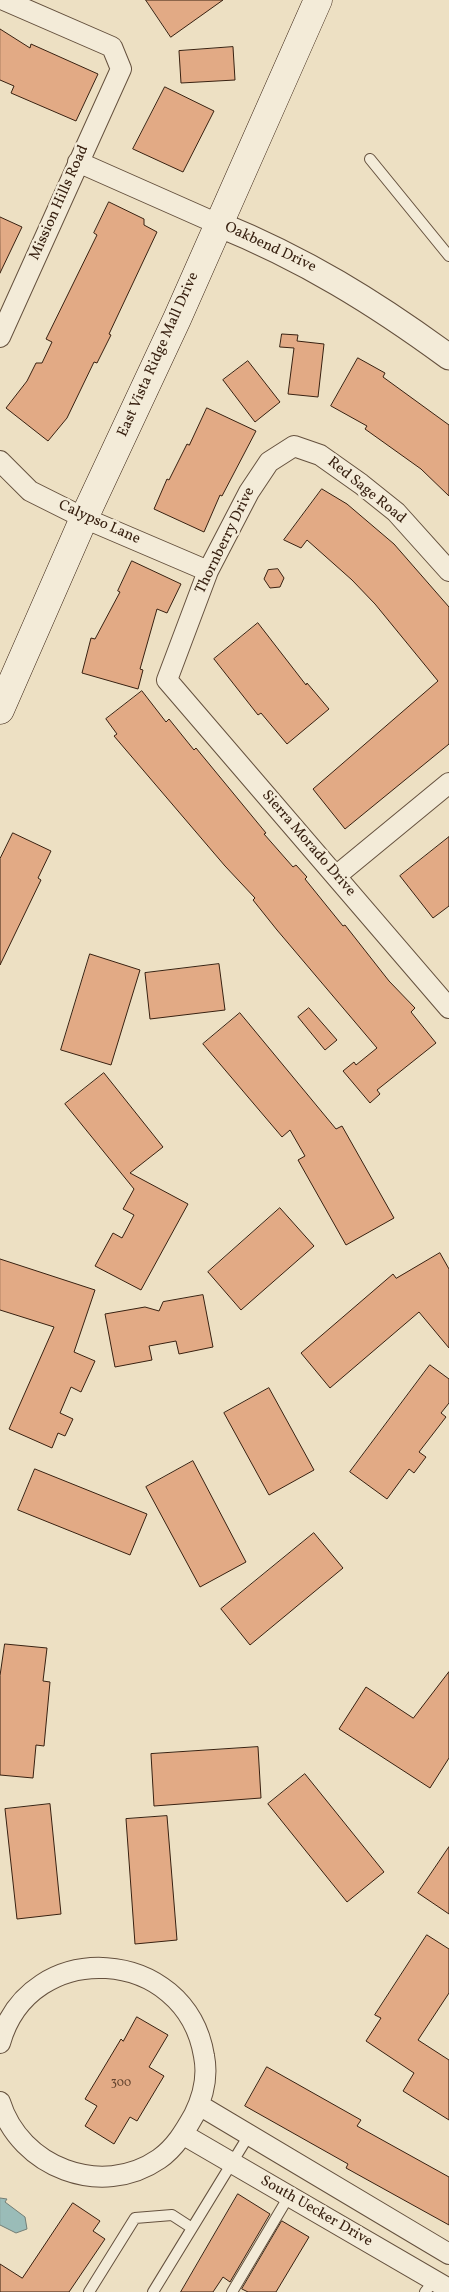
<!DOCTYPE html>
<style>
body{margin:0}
canvas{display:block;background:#ede0c3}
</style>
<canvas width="449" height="2292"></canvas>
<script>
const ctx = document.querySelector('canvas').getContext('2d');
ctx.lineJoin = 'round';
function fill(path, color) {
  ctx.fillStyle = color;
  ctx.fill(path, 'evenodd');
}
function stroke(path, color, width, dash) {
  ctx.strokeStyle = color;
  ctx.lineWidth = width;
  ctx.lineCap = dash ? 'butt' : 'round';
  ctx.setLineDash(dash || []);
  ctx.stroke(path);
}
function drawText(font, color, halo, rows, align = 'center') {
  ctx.font = font + ' Vollkorn,serif';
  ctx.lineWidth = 5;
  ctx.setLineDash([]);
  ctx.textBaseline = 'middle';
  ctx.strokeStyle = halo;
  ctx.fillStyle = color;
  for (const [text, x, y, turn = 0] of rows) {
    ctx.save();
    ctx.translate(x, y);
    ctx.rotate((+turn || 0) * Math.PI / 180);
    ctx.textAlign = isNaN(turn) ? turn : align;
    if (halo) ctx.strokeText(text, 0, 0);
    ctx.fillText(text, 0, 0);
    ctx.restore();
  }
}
const water = new Path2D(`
 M0 2198 7 2199 5 2202 25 2217 27 2229 16 2233 0 2225Z`);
fill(water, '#9abcb8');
stroke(water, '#737e75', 1);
const building = new Path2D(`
 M146 0H223L171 37Z
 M0 29 30 48 31 44 98 74 76 121 11 93 14 86 0 80Z
 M233 47 235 80 181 83 179 51Z
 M165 87 214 111 183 172 133 149Z
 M109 202 144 219V225L157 232 109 334 111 335 97 363 94 362 67 418 48 441 6 408 27 381 36 363H42L52 342 46 339 97 235 94 233Z
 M0 217 22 227 0 273Z
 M282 334 298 335 297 341 324 344 318 397 288 394 294 348 280 347Z
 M358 358 385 373 383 377 449 425V496L421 469 365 429 367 426 331 406Z
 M248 361 280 402 255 422 223 380Z
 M207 408 256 431 222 496 220 495 204 532 154 509 167 479 169 480 187 444 189 445Z
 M322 489 347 504 394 544 449 607V744L345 829 313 789 438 681 375 604 352 580 307 540 301 548 284 540Z
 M132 561 181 584 167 613 157 609 140 669 143 670 138 689 82 673 91 638 95 639 120 592 118 591Z
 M278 569 284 578 280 587 270 588 264 579 268 570Z
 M258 623 306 685 307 683 329 709 287 744 261 713 258 715 214 659Z
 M142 691 166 722 169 719 194 750 196 748 266 833 264 834 293 867 296 865 307 877 305 879 343 926 345 925 389 981 415 1008 411 1012 436 1043 377 1090 380 1094 370 1103 343 1071 354 1062 356 1065 377 1048 277 930 253 900 255 898 225 866 114 736 117 734 106 719Z
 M13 833 51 851 38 878 41 880 0 965V859Z
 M449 837V906L433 918 400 876Z
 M90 954 140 970 111 1065 61 1050Z
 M219 964 225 1010 150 1019 145 973Z
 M309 1008 337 1040 325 1050 298 1017Z
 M240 1013 336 1129 342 1126 394 1218 346 1245 298 1160 305 1156 290 1130 282 1137 203 1044Z
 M104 1073 163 1147 130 1173 188 1204 141 1290 95 1266 113 1233 122 1238 134 1215 123 1209 134 1189 65 1104Z
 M280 1208 314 1246 241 1310 208 1272Z
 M440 1253 449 1269V1348L419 1312 330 1388 301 1353 393 1274 396 1278Z
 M0 1259 95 1290 74 1352 95 1361 81 1392 71 1387 60 1413 73 1419 65 1436 58 1433 52 1448 9 1429 54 1327 0 1310Z
 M203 1295 213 1347 179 1354 176 1341 149 1346 152 1360 115 1367 105 1314 145 1307 159 1311 163 1302Z
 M430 1365 449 1379V1403L441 1413 446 1417 419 1452 426 1457 414 1473 409 1469 387 1499 350 1472Z
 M269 1388 314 1470 269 1495 224 1413Z
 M193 1461 246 1562 200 1587 146 1487Z
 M35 1469 147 1514 130 1555 18 1510Z
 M314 1533 343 1568 250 1645 221 1609Z
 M5 1644 47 1648 43 1681 50 1682 44 1746 36 1745 33 1778 0 1775V1676Z
 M449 1672V1758L430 1788 339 1729 366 1687 413 1718Z
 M258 1747 261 1798 154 1806 151 1754Z
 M305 1774 384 1872 347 1902 268 1804Z
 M50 1804 61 1914 17 1919 5 1809Z
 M167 1816 177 1940 135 1944 126 1819Z
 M449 1847V1914L418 1893Z
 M427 1935 449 1949V1993L418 2040 449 2060V2120L403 2091 414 2073 366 2041 381 2018 375 2015Z
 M137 2017 168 2035 149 2067 164 2076 137 2121 130 2117 114 2144 85 2126 97 2106 85 2099 121 2039 123 2041Z
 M267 2067 361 2120 357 2126 449 2177V2225L346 2168 348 2164 245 2106Z
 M238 2194 270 2214 230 2282 223 2277 213 2292H181Z
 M73 2203 100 2221 93 2231 105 2239 69 2292H0V2264L22 2278Z
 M282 2221 309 2237 276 2292H248L242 2289Z`);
fill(building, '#e2aa85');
stroke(building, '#382111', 1);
const service = new Path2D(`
 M370 159 449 256
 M89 2292 135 2218 172 2215 192 2228
 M153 2292 249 2135
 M232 2292 289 2196
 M425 2292 434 2281`);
const minor = new Path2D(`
 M78 162 218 224
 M0 337 121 69 112 47 4 0
 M0 461 30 491 84 518 208 571
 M449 571 396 512 361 484 320 455 294 446 269 462 249 492 208 571 167 680 449 1008
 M336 876 449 783
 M0 2043C30 1936 186 1946 204 2056 208 2076 203 2097 194 2115 185 2131 175 2148 159 2159 101 2199 20 2167 0 2102
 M199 2105 449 2254
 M184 2135 449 2289`);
const tertiary = new Path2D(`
 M218 224C304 259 374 302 449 357`);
const secondary = new Path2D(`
 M0 710 84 518 177 319 318 0`);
stroke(service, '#65513e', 12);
stroke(minor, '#65513e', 22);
stroke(tertiary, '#65513e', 27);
stroke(secondary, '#382111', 29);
stroke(service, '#f3ebd8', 10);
stroke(minor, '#f3ebd8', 20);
stroke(tertiary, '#f3ebd8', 25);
stroke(secondary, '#f3ebd8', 28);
drawText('12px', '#62432e', null, [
 ["300",121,2084]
]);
drawText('15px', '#382111', '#f3ebd8', [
 ["Mission Hills Road",60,203,-66],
 ["Oakbend Drive",270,248,25],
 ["East Vista Ridge Mall Drive",159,355,-66],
 ["Red Sage Road",366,491,39],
 ["Calypso Lane",99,523,24],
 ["Thornberry Drive",226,541,-64],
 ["Sierra Morado Drive",308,844,49],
 ["South Uecker Drive",316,2212,30]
]);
</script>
